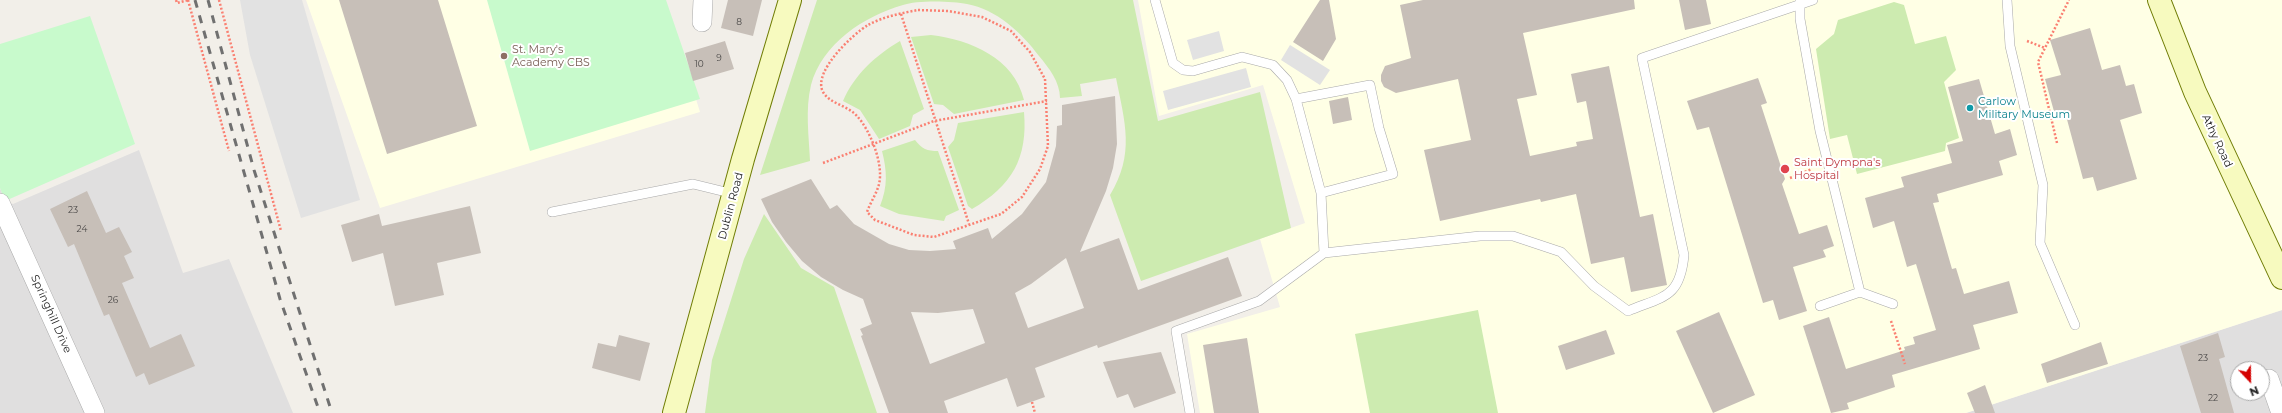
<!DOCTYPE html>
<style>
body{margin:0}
#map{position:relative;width:2282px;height:413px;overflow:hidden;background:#f2efe9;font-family:Montserrat,sans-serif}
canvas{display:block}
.north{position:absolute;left:2230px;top:361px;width:40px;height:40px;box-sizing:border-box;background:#fff;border:1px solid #a7a7a7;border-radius:50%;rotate:158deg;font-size:11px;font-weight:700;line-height:16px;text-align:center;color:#222}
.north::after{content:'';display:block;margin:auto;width:14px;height:18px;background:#d40000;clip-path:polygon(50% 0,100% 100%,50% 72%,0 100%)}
</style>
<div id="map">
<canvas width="2282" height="413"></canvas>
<div class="north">N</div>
</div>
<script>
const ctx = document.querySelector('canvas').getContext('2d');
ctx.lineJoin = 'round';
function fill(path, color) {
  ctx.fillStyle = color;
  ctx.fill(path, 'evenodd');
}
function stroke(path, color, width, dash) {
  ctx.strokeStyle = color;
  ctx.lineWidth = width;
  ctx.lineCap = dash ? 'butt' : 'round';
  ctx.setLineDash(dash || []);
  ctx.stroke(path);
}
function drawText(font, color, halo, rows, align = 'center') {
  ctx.font = font + ' Montserrat,sans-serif';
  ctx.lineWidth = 4;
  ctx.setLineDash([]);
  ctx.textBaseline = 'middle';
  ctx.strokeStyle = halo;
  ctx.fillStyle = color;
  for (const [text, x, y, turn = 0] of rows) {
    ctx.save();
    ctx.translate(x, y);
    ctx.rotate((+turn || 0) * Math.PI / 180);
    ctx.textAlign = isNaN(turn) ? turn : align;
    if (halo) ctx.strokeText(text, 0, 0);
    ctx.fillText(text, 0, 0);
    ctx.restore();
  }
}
fill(new Path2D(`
 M139 150 183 273 229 259 293 413H0V188L5 201 13 204Z
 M2282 310V413H1966ZM2238 369H2262V393H2238Z`), '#e0dfdf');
fill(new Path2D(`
 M306 0H665L700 112 380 208Z
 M1138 0H2282V310L1966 413H1200L1187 334 1280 307 1260 239 1305 223 1263 85 1159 116Z`), '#ffffe5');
fill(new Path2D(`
 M817 0H1133L1158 121 1260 92 1291 228 1141 281 1110 195C1135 154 1125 123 1116 78L1080 84 1082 96 1060 98C1060 82 1049 68 1039 56 1022 33 996 9 967 4 952 1 917 0 903 5 864 16 822 44 811 85 805 110 809 136 810 161L760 175Z
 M1894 2 1904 5 1915 44 1946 36 1956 70 1944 82 1959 138 1946 143 1945 151 1857 174 1847 135 1830 139 1816 49 1834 34 1838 20Z
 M931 35C971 40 1014 58 1024 100L954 114 943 105 934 104 911 37Z
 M900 41 924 109 913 115 910 126 879 139 860 110 843 101C854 75 876 55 900 41Z
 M1024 112C1028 158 1012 186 972 209L968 206 948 147 954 140 958 123Z
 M915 140C922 149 927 151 938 151L959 210 946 216 944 221 899 214 880 206C888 186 887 171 882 151Z
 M764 214 801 268 834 287 877 413H705L712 360 744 259Z
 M1478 310 1498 413H1370L1355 334Z`), '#cdebb0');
fill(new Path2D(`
 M487 0H666L700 99 530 151Z
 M90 16 135 144 5 201 0 188V44Z`), '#c8facc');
fill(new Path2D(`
 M240 0H302L360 200 301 218 250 55Z
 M1219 31 1224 51 1193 60 1187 40Z
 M1290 45 1330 70 1320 85 1281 60Z
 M1246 68 1251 87 1168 110 1163 91Z`), '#e2e2e2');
fill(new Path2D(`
 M339 0H438L477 126 387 154Z
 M728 0H762L753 36 721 28Z
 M1320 0H1329L1336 39 1323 61 1293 42Z
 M1423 0H1634L1635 9 1523 33 1537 95 1517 99 1530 156 1577 146 1576 142 1593 139 1586 101 1577 103 1571 74 1609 66 1640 217 1653 214 1667 285 1631 292 1624 257 1591 264 1576 194 1541 202 1540 199 1440 221 1424 150 1471 140 1458 79 1396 93 1384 87 1381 81V75L1385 66 1411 58 1400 5Z
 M1679 0H1706L1711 24 1685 30Z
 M2090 28 2102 70 2120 65 2126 86 2134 84 2142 113 2120 120 2137 179 2097 191 2093 177 2083 179 2065 112 2055 115 2045 79 2061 75 2050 40Z
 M725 41 734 69 693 81 685 53Z
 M1758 78 1767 103 1761 105 1785 179 1782 184 1799 234 1827 225 1834 246 1823 250 1826 257 1793 267 1807 311 1779 320 1773 300 1763 303 1709 127 1697 130 1687 101Z
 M1979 79 1995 134 2010 129 2017 155 1999 161 2003 175 1937 194 1939 202 1933 203 1952 269 1956 268 1964 294 2009 281 2018 313 1973 325 1980 349 1892 375 1895 387 1847 403 1849 409 1831 413 1803 326 1829 317 1846 369 1905 350 1904 347 1915 344 1913 337 1936 330 1916 264 1907 267 1894 221 1873 228 1865 198 1904 187 1901 177 1952 163 1947 145 1963 141 1948 87Z
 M1115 96 1117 144 1113 168 1106 191 1080 252 1119 238 1138 290 1228 257 1242 296 1098 348 1097 345 1035 368 1045 397 1017 407 1007 378 944 401 948 413H889L861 336 863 335 860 329 872 324 863 299 843 290 821 277 802 261 786 242 772 222 761 199 811 179 830 209 837 205 854 224 889 244 909 250 930 251 956 249 953 241 988 228 992 239 1022 214 1046 182 1056 146 1057 126 1062 125V105ZM1066 258 1084 308 1028 328 1015 293 1031 284ZM973 309 985 343 930 364 911 312 938 313Z
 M1348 97 1352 120 1333 124 1329 101Z
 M87 191 106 233 119 227 132 252 124 256 134 278 122 283 150 348 181 334 195 366 149 385 144 373 136 377 109 314 104 316 74 244 68 247 50 209Z
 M470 206 481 253 437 263 444 295 395 306 383 253 352 262 341 225 379 214 382 226Z
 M1719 312 1755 395 1713 413 1676 331Z
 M1606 330 1615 354 1566 370 1558 346Z
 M2218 333 2225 357 2219 359 2234 413H2201L2180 346Z
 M619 335 650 343 640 381 592 368 598 343 616 347Z
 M1247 338 1259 413H1214L1203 345Z
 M2101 342 2108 364 2047 383 2041 364Z
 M1161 352 1176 393 1134 408 1128 394 1117 398 1103 362Z
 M1985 385 1995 413H1975L1967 393Z`), '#c7bfb8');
const service = new Path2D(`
 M1155 0 1173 63 1183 70 1193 71 1242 57 1273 65 1287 80 1296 99 1321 193 1393 174 1379 128 1370 85 1296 99
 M2007 0 2010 46 2043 185 2040 243 2075 325
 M1800 1V19L1820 131 1860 292 1820 306
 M552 212 693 184 734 194
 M1324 253 1480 236H1513L1561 252 1594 286 1628 311C1664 296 1680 298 1684 255L1642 58 1813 0
 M1860 292 1893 304
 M1190 413 1176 331 1259 301 1324 253 1321 193`);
const minor = new Path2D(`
 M702 22 703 0
 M0 203 95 413
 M2269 379 2281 413`);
const secondary = new Path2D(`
 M2159 0 2195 92 2282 278
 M674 413 743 159 790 0`);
stroke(service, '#a9a9a9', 10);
stroke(minor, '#a9a9a9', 20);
stroke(secondary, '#707d05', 24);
stroke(new Path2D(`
 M176 0 177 3 188 0
 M188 0 229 151
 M219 0 281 231
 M918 10 948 11 982 17 1011 31 1030 52 1045 79 1048 146 1040 169 1022 197 1001 214 934 237 914 235 875 220 867 212C870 203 877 193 879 184 884 164 870 130 857 116 847 105 830 104 823 92 812 72 853 34 868 25 882 17 902 13 918 10Z
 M901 14 969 224
 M2027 41 2045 48
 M2057 143 2038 62 2069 0
 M823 163 934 121 1047 101
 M1790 178 1812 169
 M1891 321 1905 364
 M1032 402 1035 413`), '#fa8072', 2.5, [2, 2]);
stroke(service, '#fff', 9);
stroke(minor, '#fff', 19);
stroke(secondary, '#f7fabf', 22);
stroke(new Path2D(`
 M195 0 280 299 320 413
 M208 0 254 170 332 413`), '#707070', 3, [8, 8]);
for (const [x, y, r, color] of [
 [504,56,4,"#8d6e63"],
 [1970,108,4,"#0f9aa8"],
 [1785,169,5,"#e0444e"]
]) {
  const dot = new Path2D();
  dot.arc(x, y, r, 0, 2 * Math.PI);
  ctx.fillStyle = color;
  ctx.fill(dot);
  stroke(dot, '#fff', 1.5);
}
drawText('9px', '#4b4948', null, [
 ["8",739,22],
 ["9",719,58],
 ["10",699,64],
 ["23",73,210],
 ["24",82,229],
 ["26",113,300],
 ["23",2203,358],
 ["22",2213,398]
]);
drawText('11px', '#785e54', '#fff', [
 ["St. Mary's",512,50],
 ["Academy CBS",512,63]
], 'left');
drawText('11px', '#0d838f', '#fff', [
 ["Carlow",1978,102],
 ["Military Museum",1978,115]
], 'left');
drawText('11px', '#222', '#fff', [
 ["Athy Road",2217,141,65],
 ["Dublin Road",731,206,-75],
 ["Springhill Drive",51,314,66]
]);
drawText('11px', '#be3a42', '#fff', [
 ["Saint Dympna's",1794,163],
 ["Hospital",1794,176]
], 'left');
</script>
